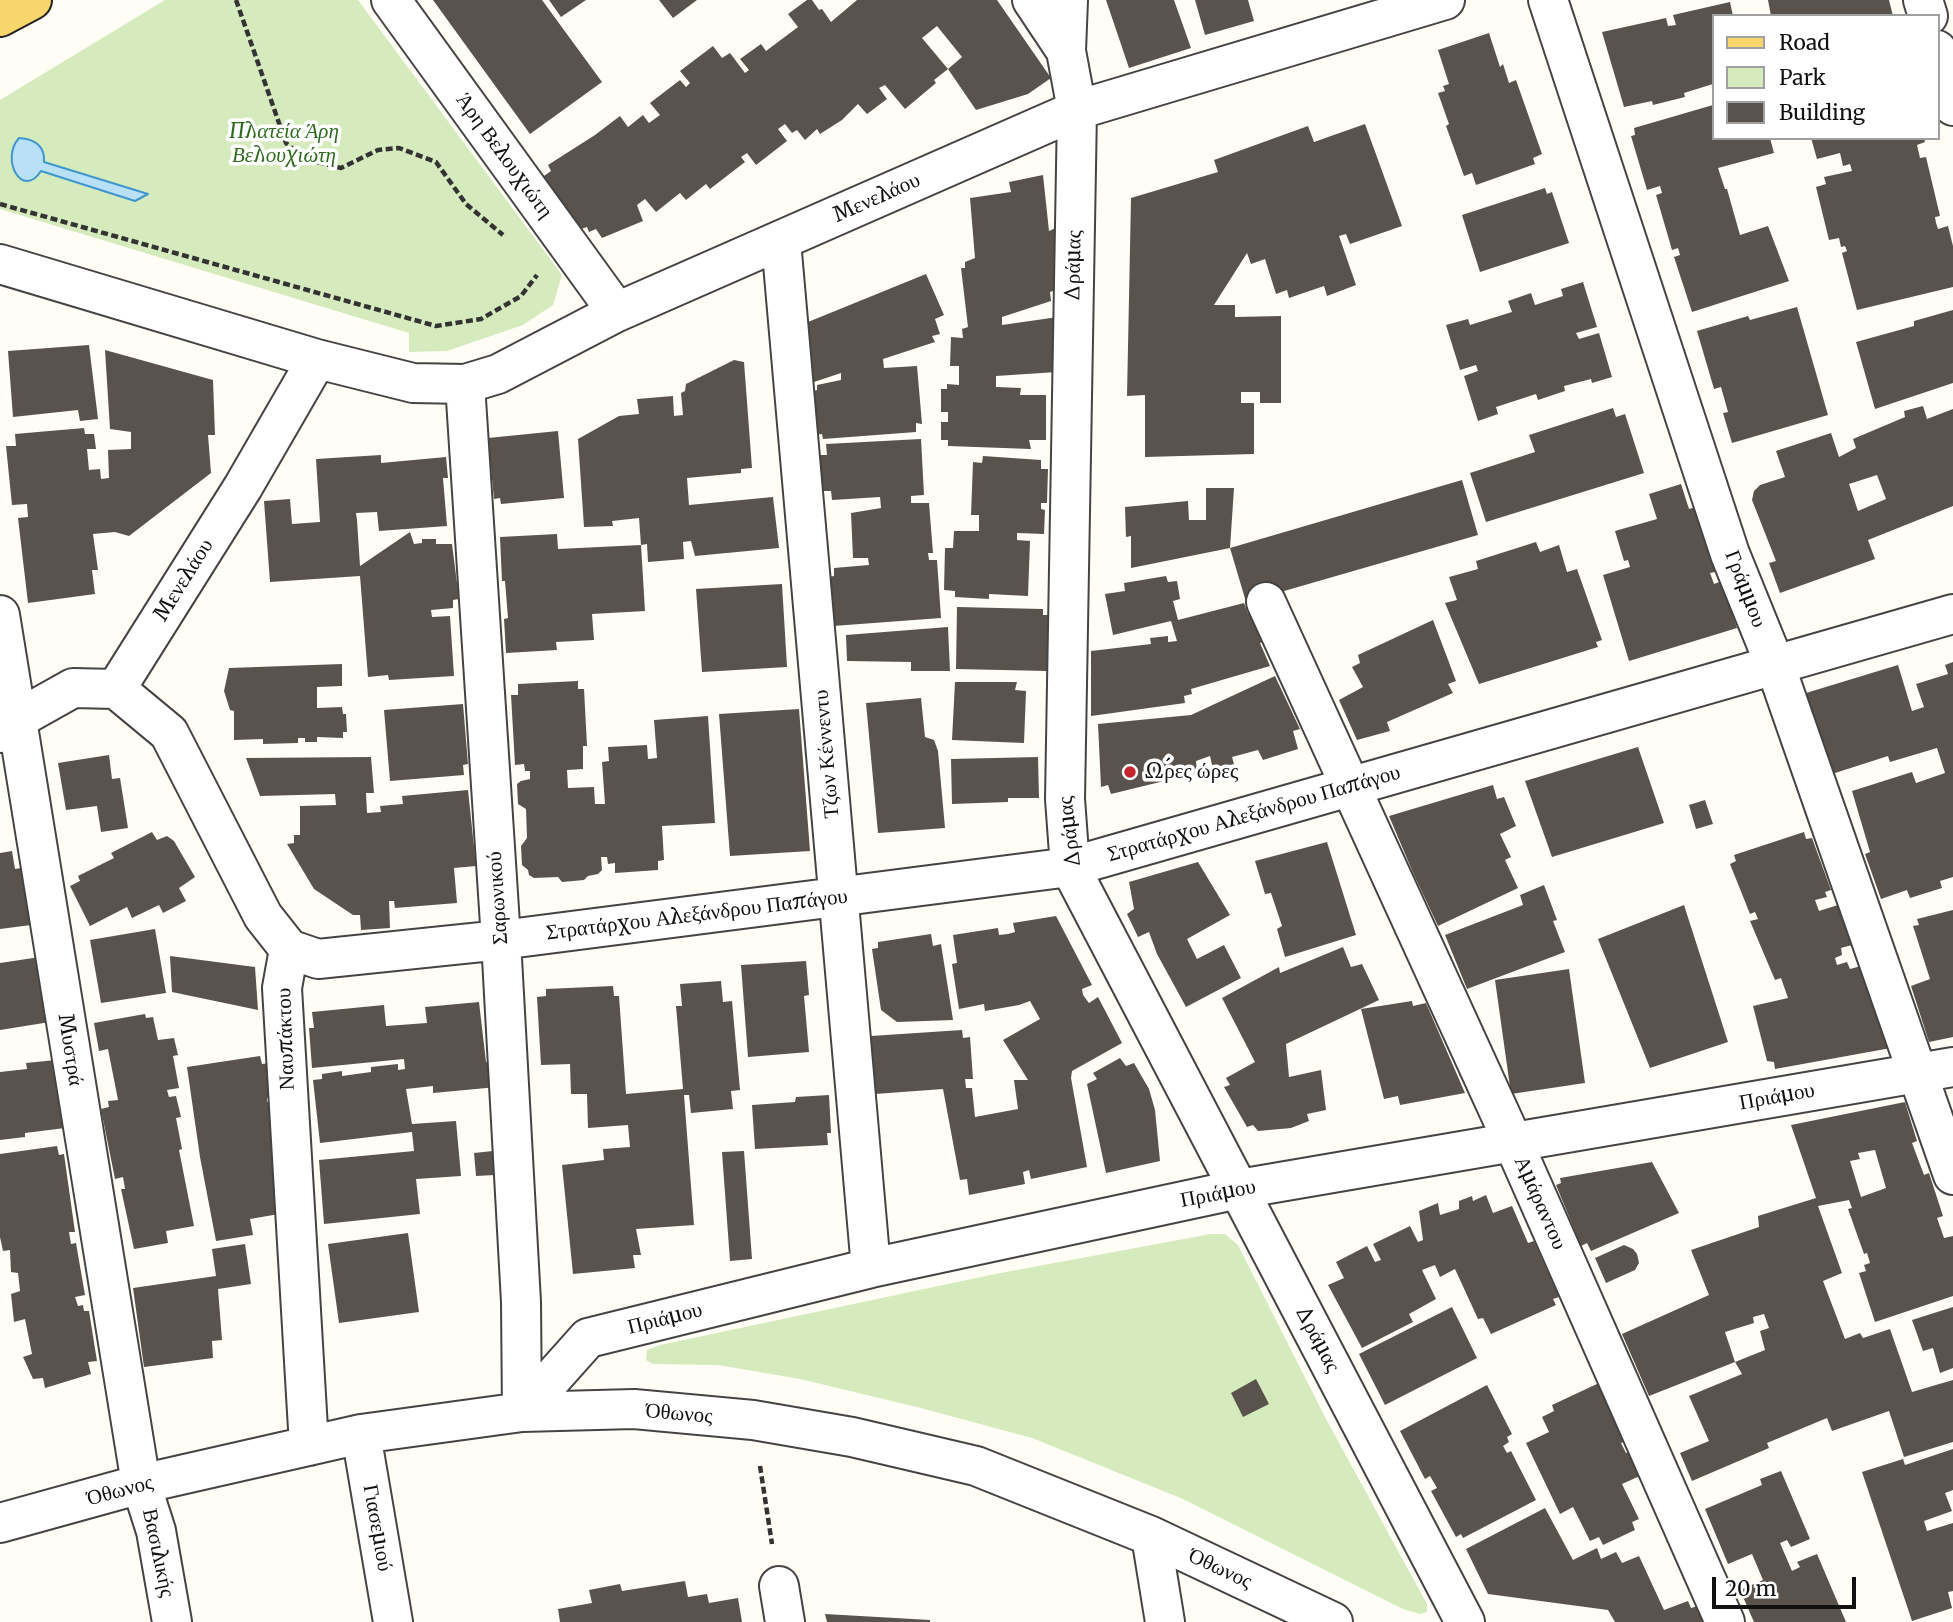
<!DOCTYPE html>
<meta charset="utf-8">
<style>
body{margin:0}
#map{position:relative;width:1953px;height:1622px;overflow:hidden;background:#fffdf5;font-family:Merriweather,serif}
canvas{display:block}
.legend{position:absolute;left:1712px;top:14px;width:228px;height:126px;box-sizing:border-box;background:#fff;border:2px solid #a0a0a0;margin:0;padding:9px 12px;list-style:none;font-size:21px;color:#111}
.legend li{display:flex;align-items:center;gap:14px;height:35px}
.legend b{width:35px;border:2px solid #a0a0a0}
.scale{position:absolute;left:1712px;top:1577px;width:144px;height:32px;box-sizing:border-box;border:4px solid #111;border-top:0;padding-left:9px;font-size:21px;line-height:24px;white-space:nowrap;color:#111;-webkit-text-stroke:5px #fff;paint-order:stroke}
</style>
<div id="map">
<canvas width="1953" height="1622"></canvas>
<ul class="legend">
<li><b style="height:9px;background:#f9d66b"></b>Road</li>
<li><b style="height:19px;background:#d5ebbd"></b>Park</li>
<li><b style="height:19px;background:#5a524d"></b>Building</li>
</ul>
<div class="scale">20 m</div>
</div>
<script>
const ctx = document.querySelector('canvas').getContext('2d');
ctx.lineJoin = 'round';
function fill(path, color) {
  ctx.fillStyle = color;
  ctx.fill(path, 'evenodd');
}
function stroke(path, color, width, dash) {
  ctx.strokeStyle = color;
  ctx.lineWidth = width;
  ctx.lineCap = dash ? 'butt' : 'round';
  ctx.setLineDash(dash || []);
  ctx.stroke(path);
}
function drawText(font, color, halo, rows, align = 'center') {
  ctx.font = font + ' Merriweather,serif';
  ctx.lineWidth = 7;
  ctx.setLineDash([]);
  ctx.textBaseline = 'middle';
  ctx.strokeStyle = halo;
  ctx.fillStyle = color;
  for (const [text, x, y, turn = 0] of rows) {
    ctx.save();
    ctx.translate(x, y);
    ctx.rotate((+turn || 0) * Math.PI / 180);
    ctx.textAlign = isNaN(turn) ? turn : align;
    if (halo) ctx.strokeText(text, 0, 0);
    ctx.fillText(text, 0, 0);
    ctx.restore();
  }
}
fill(new Path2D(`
 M165 0H358L562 275 553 305 523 325 447 351 409 352V333L0 209V100Z
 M1211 1234H1225L1238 1245 1325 1417 1427 1604V1612L1420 1614 1403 1609 1183 1499 1032 1438 917 1407 800 1379 718 1365 653 1364 646 1360 647 1350 660 1345 995 1274Z`), '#d5ebbd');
const water = new Path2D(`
 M19 138C34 139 45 145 44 162L148 194 135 201 41 171C22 200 0 159 19 138Z`);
fill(water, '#b9e0f7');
stroke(water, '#3f96cf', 2);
fill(new Path2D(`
 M433 0H542L602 82 530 134Z
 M549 0H586L561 17Z
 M659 0H697L673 18Z
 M807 0H812L819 10 822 9 831 22 857 0H997L1051 78 1028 94 976 110 948 69 962 57 937 26 922 38 948 69 934 80 936 83 905 109 885 85 879 88 887 99 867 114 858 104 842 120 820 134 817 129 805 140 797 130 792 133 785 124 778 129 787 141 756 165 747 153 741 157 745 162 710 189 706 184 686 200 680 193 656 212 645 199 637 205 643 221 602 238 596 229 589 232 587 227 578 230 541 178 551 171 548 165 595 135 620 116 628 127 643 115 649 123 660 115 650 103 680 80 686 87 690 83 680 71 713 46 722 58 730 53 745 73 749 70 740 59 761 44 766 51 798 27 788 14Z
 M1106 0H1174L1191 48 1129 68Z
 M1195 0H1248L1254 21 1205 35Z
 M1768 0H1889L1893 16H1771Z
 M1730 2 1733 16H1713V84L1684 93 1685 97 1653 105 1652 101 1624 107 1602 32 1666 18 1668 26 1676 25 1673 15Z
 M1489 33 1500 67 1503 64 1509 83 1516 80 1542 154 1533 158 1535 164 1476 185 1472 173 1464 176 1446 126 1449 124 1438 93 1445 91 1443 86 1449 84 1438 50Z
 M1713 105V138H1770L1774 153 1718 168 1725 189H1727L1740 235 1768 226 1789 281 1692 312 1674 257 1680 255 1678 248 1672 250 1656 195 1662 193 1660 186 1647 190 1631 136 1635 135 1634 128Z
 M1365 124 1402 226 1350 244 1346 234 1339 236 1356 285 1327 296 1324 286 1289 298 1287 290 1276 294 1265 259 1251 264 1247 253 1214 305H1235V317L1281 316V403H1260V392H1241V403H1254V454L1145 457V395L1127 396 1131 198 1218 172 1214 160 1308 126 1314 142Z
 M1811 138H1924L1925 142 1917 145 1920 158 1926 157 1940 216 1935 217 1936 223 1938 229 1948 226 1953 246V287L1857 310 1842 253 1847 251 1845 246 1841 247 1839 238 1829 240 1816 187 1826 184 1824 177 1852 171 1850 164 1843 166 1840 153 1817 159Z
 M1043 175 1049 231 1058 227 1056 290 1050 292 1051 301 1002 317V325L1058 317 1057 372 996 376V387L1021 388 1020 395H1046V440H1029L1031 449 948 446V440H941V422H948V412H941V389H947V384L959 385V366H950L951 337 963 338 962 329 968 327 961 268H965V262L975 258 970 198 1011 192 1009 182Z
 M1545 188 1547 194 1552 192 1569 243 1480 272 1462 215Z
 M926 274 944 315 935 319 940 334 932 336 935 342 883 359 884 368 917 366 922 424 916 423V432L823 439 822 434 813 435 810 392 817 390V385L841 380V373L814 382 808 322Z
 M1583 282 1597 327 1576 333 1579 339 1599 333 1612 377 1592 383 1591 379 1564 386 1565 391 1538 400 1536 394 1496 407 1498 414 1478 421 1464 376 1478 371 1476 365 1460 370 1446 325 1468 319 1470 325 1512 312 1508 301 1531 293 1535 305 1563 296 1561 289Z
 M1797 307 1828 415 1732 443 1723 413 1728 412 1721 387 1714 389 1697 331 1748 316 1750 320Z
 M1953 310V383L1875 409 1856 342 1914 326V321Z
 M89 345 98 419 80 421 78 410 13 417 8 351Z
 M105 350 213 380 215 435H208L211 473 129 536 115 532 93 534 98 570H92L95 594 28 603 18 518 28 517 27 504 12 505 6 446H16L15 434 84 428 85 434H94L96 449H87L89 470 100 469 101 479 109 478 108 450 131 449V432L110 429Z
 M734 360 744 362 752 468 741 469V473L687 478 689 505 773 497 779 548 695 556 691 541 683 542 684 559 648 562 647 544 641 545 639 518 612 521 613 526 584 527 578 439 619 416 639 414 637 399 673 396 674 416 683 415 681 393 685 391 686 384Z
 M1923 406 1927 419 1953 409V506L1868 540 1875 559 1780 593 1769 563 1776 561 1752 500 1754 491 1760 485 1785 477 1776 451 1831 433 1839 457 1856 448 1853 439 1905 417 1904 411ZM1877 475 1886 499 1858 511 1849 484Z
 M1613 408 1616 417 1625 414 1644 473 1486 522 1470 473 1535 452 1529 435Z
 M558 431 564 498 501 504 500 498 494 499 488 438Z
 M921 439 924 495 911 496V503H929L933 553H928L929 560H937L941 618 833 626 828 577 834 576V568L869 565 868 558H853L851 513 881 508 880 497 832 500 831 491H820L817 455H827L826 444Z
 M381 455V463L446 457 448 478H443L447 526 379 531 377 512 356 513 357 520 360 566 410 532 414 544 422 543V539H436V544H452L459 599 453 600V608L431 610 432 617 450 616 454 676 389 680 388 675 368 677 360 576 270 582 264 501 290 499 292 524 320 522 316 459Z
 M983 456 1041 460V469H1048L1047 503H1041V509L1045 510 1044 534 1017 533V540L1030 541 1028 596 989 594V599L955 597V591L944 590 945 548H953L954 531H979V515H971L973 462 982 463Z
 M1462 480 1478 535 1246 602 1230 548Z
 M1681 484 1689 509 1696 507 1715 572 1710 573 1714 584 1722 581 1737 628 1629 661 1603 575 1630 567 1628 560 1624 561 1615 531 1657 519 1649 494Z
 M1206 488H1234L1230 548 1131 568V536L1126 537 1125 507 1188 501 1189 520H1206Z
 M557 534 558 549 641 545 645 611 592 614 594 640 556 642 557 650 506 653 504 619 508 618 505 581H502L500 537Z
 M1536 542 1540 552 1559 545 1567 572 1577 569 1602 640 1596 642 1598 647 1479 684 1445 603 1457 600 1449 577 1478 569 1476 561Z
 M1166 576 1168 582 1177 581 1180 599 1173 601 1178 620 1244 603 1248 613 1252 612 1264 641 1260 643 1270 666 1191 689 1192 694 1184 696 1185 703 1091 716V651L1151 644 1150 638 1168 636V642L1177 641 1171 621 1113 635 1105 594 1125 591 1124 583Z
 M782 584 787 667 702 672 696 589Z
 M957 607 1043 609V615H1048L1047 671 956 669Z
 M1433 620 1456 681 1448 684 1453 693 1387 722 1390 731 1357 740 1339 700 1363 687 1352 667 1360 663 1358 655Z
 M948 627 950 671H911V662L847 661 846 635Z
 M1953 662V877L1940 881 1942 888 1910 898 1907 890 1881 899 1865 854 1870 852 1852 791 1912 772 1916 783 1945 773 1937 748 1890 762 1888 756 1832 774 1806 693 1898 665 1912 711 1924 707 1916 684 1948 674 1945 665Z
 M342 664V686L317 687V708L342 707 343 714H346L347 732H343V738L317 737V742H305V738H298V743L263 744V739L234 740V711L230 710 224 691 229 668Z
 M1275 676 1300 729 1293 731 1298 749 1263 760 1258 750 1232 757 1234 764 1213 769 1210 756 1196 761 1197 773 1111 794 1108 785 1101 787 1098 724 1191 715Z
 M578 681V689H584L587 746H583V769L567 770 568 788 594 787 595 804H605L602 762 609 761 608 747 647 745 648 759 657 758 654 720 708 716 715 823 662 826 664 860 658 861V870L615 873V863L608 864 607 857H601L602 870 598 874 588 876 584 880 562 882 558 877 534 878 529 875 528 870 522 865 521 846 527 838 526 809 518 804 517 784 521 781 530 779V771H525L524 764 515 765 511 695H518V684Z
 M955 682H1017L1015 690 1026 691 1024 743 952 740Z
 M921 698 925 737 934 740 938 751 945 828 878 833 866 703Z
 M463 704 468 764 463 765 464 775 390 781 384 710Z
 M799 709 810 851 730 856 719 714Z
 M1638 747 1664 823 1552 857 1525 781Z
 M109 755 112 779 120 778 128 828 101 832 97 806 66 810 58 763Z
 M371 757 374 793H366L367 813 381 812 380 806 403 804 402 796 468 790 476 866 454 868 457 903 395 908 394 901H389L390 928 361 930 360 915H353L314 889 287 844 294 843V835H300V806L336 805 335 794 260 796 246 758Z
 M1038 757 1039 798H1008V802L952 804 951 759Z
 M1493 785 1497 799 1504 797 1516 826 1500 834 1511 857 1505 860 1518 888 1438 926 1414 875 1389 816Z
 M1705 800 1713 824 1696 829 1689 805Z
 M152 832 157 840 167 836 174 841 195 877 179 888 186 901 163 913 159 905 132 918 127 907 90 926 70 886 80 881 78 876 114 858 111 853Z
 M1804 832 1806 839 1812 838 1831 890 1825 892 1827 897 1815 900 1819 911 1838 905 1852 945 1841 948 1842 955 1835 958 1837 965 1847 962 1850 969 1861 966 1891 1048 1775 1069 1774 1062 1767 1061 1753 1006 1788 998 1781 978 1775 980 1750 921 1758 919 1755 912 1750 914 1730 864 1736 861 1734 855Z
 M1327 842 1356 935 1285 957 1277 929 1282 926 1271 893 1265 894 1255 861Z
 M12 851 15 869 21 868 31 925 0 929V853Z
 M1198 862 1230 915 1187 939 1197 959 1224 945 1241 978 1186 1007 1157 954 1149 932 1138 937 1127 914 1134 909 1129 882Z
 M1544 885 1557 920 1553 921 1565 952 1467 989 1445 935 1523 905 1520 895Z
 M1684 905 1728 1042 1650 1068 1598 939Z
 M1953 910V1037L1929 1042 1911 986 1930 979 1913 926 1919 925 1917 919Z
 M1056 916 1092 985 1082 989 1083 995 1089 1003 1098 997 1122 1043 1072 1071 1071 1078 1087 1167 1031 1179 1029 1170 1023 1172 1025 1184 969 1195 967 1179 960 1180 943 1089 875 1094 871 1036 962 1030 963 1038 970 1037 973 1079H965L966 1088H972L975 1117 1018 1109 1014 1080H1028L1003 1040 1040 1019 1030 1001 1019 1005 985 1011 984 1004 959 1009 952 964 957 963 953 935 998 928 999 935 1008 934 1015 932 1013 923Z
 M155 929 166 993 101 1003 90 940Z
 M931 934 933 946 941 944 953 1020 897 1022 881 1010 872 949 878 948V942Z
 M1343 947 1351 967 1362 964 1379 1000 1286 1044 1289 1077 1321 1070 1326 1110 1307 1114 1309 1121 1291 1128 1258 1131 1253 1125 1247 1127 1224 1087 1230 1085 1226 1078 1255 1062 1222 998 1279 967 1280 973Z
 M170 956 255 967 258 1010 172 992Z
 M40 957 50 1022 0 1030V963Z
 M806 961 809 995 804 996 809 1052 748 1057 741 965Z
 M1569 969 1585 1083 1511 1094 1495 980Z
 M721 981 723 1002 732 1001 740 1090 731 1091 733 1109 691 1113 689 1095H684L694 1225 636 1229 641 1255H633L635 1268 573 1274 562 1165 604 1160 603 1149 630 1147 628 1125 588 1128 587 1094H571L570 1064 541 1065 537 997 546 996V989L613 986 614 996H619L626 1094 683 1089 676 1006H682L680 984Z
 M1412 1001 1413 1006 1426 1003 1465 1093 1400 1105 1398 1096 1384 1099 1361 1009Z
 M479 1002 486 1062H494L497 1087 433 1093V1086L406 1089 412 1124 456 1121 461 1176 416 1179 420 1214 324 1224 319 1160 414 1151 412 1132 320 1143 313 1080 322 1079V1074L342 1071V1076L371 1072V1067L398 1064V1070L405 1069 404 1059 312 1068 309 1028H314L312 1012 384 1005 386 1026 400 1025 427 1023 425 1007Z
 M145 1014 146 1018 153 1017 158 1040 174 1038 178 1055 173 1056 179 1088 167 1090 169 1097 176 1096 181 1117 176 1118 182 1149 179 1150 194 1226 166 1231 168 1243 134 1249 121 1189H125L123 1177 115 1179 101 1109 109 1107 108 1101 118 1100 108 1049 99 1051 94 1023Z
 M260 1056 262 1064 270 1063 275 1096 267 1098V1102L274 1101 280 1135 270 1136 279 1214 250 1219 253 1235 216 1241 200 1157 187 1067Z
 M1120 1058 1126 1066 1134 1063 1149 1089 1155 1110 1160 1161 1106 1173 1087 1084 1097 1079 1093 1073Z
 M56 1060 65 1128 25 1133V1137L0 1140V1072L27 1069 26 1063Z
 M829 1095 831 1133H827L828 1145 755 1149 752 1105 795 1102 796 1097Z
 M1905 1102 1917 1141 1912 1143 1924 1175 1929 1173 1943 1216 1937 1218 1944 1238 1953 1236V1296L1875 1322 1859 1273 1866 1271 1864 1265 1870 1263 1867 1253 1864 1254 1848 1209 1852 1208 1849 1200 1818 1206 1842 1273 1823 1281 1845 1339 1860 1333 1863 1338 1890 1329 1912 1392 1953 1380V1442L1904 1457 1889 1411 1832 1431 1827 1418 1767 1443 1769 1448 1692 1481 1680 1453 1709 1441 1689 1396 1742 1374 1735 1362 1765 1350 1760 1331 1769 1328 1764 1314 1753 1317 1754 1323 1725 1332 1735 1362 1649 1396 1622 1334 1709 1295 1691 1250 1759 1227 1758 1216 1816 1198 1791 1125ZM1875 1150 1886 1188 1861 1197 1850 1161 1860 1159 1858 1153Z
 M57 1146 59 1155 64 1154 75 1232H69L71 1244 76 1243 85 1295 75 1297 78 1306 83 1305 84 1311H89L97 1361 88 1362 91 1374 45 1388 43 1378 33 1379 23 1357 32 1354 25 1319 14 1322 11 1294 20 1291 18 1273 11 1272 10 1250 3 1251 0 1237V1154Z
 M493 1151 495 1175 476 1176 474 1153Z
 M744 1151 752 1259 730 1261 722 1152Z
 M1652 1162 1679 1213 1591 1251 1587 1243 1581 1246 1556 1185 1561 1183 1560 1178Z
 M1486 1195 1493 1213 1512 1206 1528 1243 1534 1241 1559 1297 1553 1299 1556 1305 1491 1334 1483 1318 1478 1319 1455 1269 1440 1277 1435 1265 1422 1270 1436 1299 1409 1314 1413 1322 1362 1348 1328 1285 1344 1278 1336 1262 1367 1246 1375 1262 1381 1260 1373 1244 1410 1226 1418 1242 1423 1240 1419 1211 1438 1203 1440 1215 1459 1209V1201L1472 1196 1473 1201Z
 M408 1233 419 1312 339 1323 328 1244Z
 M245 1244 251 1284 218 1289 222 1340 212 1341 213 1358 144 1367 133 1288 216 1276 212 1249Z
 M1624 1245 1633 1249 1637 1254 1639 1263 1635 1270 1606 1283 1595 1258Z
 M1452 1307 1477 1358 1385 1405 1359 1354Z
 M1953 1307V1368L1940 1373 1933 1348 1923 1351 1912 1320Z
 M1256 1379 1269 1404 1243 1417 1231 1393Z
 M1599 1383 1626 1441 1621 1443 1626 1453 1631 1451 1642 1475 1622 1484 1639 1519 1632 1522 1635 1530 1603 1545 1599 1537 1590 1541 1573 1507 1560 1514 1526 1443 1549 1432 1542 1417 1554 1411 1552 1405Z
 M1487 1385 1512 1434 1507 1437 1509 1442 1503 1446 1507 1453 1511 1451 1536 1500 1463 1538 1461 1534 1456 1537 1431 1491 1437 1488 1430 1476 1425 1479 1400 1431Z
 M1953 1449V1490L1945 1493 1952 1511 1924 1521 1927 1531 1953 1523V1591L1948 1592 1952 1608 1912 1621 1862 1472 1903 1459 1905 1465Z
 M1781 1471 1810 1539 1791 1547 1787 1540 1780 1543 1792 1571 1800 1567 1797 1562 1817 1554 1846 1622H1754L1740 1590 1763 1580 1752 1554 1728 1564 1705 1509 1762 1485 1760 1479Z
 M1545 1508 1573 1560 1597 1548 1601 1559 1616 1552 1622 1563 1639 1556 1664 1610 1688 1601 1691 1608 1698 1606 1706 1622H1615L1608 1610 1488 1594 1466 1549Z
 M685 1581 688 1597 707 1594 709 1603 738 1598 742 1622H560L558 1609 592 1603 589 1590 620 1584 622 1591Z
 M825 1614 930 1620V1622H827Z`), '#5a524d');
const minor = new Path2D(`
 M391 0 617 312
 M1032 0 1066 51 1077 110 1065 799 1070 867 1465 1622
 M1548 0 1730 554 1775 665 1953 1175
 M1923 0 1928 16
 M1937 50 1953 106
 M1066 51 1068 0
 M781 241 871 1268
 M0 264 317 359 413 383 465 384 498 374 617 312 1077 110 1445 0
 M465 384 501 940 521 1302 522 1412
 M1266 602 1513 1142 1725 1622
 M0 615 141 1484 156 1531 172 1622
 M116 689 169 733 263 916 289 949 282 988 309 1446
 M116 689 243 487 317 359
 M0 733 16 720 73 688 116 689
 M289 949 318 959 501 940 1070 867 1953 614
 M522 1412 588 1338 871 1268 1239 1189 1953 1067
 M361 1434 393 1622
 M0 1523 141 1484 361 1434 522 1412 634 1409 753 1420 852 1437 976 1466 1151 1536 1333 1622
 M1151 1536 1165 1622
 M779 1586 785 1622`);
const major = new Path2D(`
 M0 17 32 0`);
stroke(minor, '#444', 42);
stroke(major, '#222', 42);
stroke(new Path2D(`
 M236 0 286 143 304 159 341 168 378 150 399 148 436 162 466 204 503 235
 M0 204 436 326 481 319 521 296 537 275
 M760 1466 772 1544`), '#333', 4.5, [7, 3.5]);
stroke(minor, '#fff', 38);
stroke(major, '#f9d66b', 38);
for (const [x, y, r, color] of [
 [1130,772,7,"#c4262e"]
]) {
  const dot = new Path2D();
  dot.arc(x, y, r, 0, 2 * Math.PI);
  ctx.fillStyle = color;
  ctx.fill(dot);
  stroke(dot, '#fff', 2.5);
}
drawText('italic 21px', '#2f6b1f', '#fff', [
 ["Πλατεία Άρη",284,132],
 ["Βελουχιώτη",284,156]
]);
drawText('21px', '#111', '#fff', [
 ["Άρη Βελουχιώτη",504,156,54],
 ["Μενελάου",877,198,-24],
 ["Δράμας",1074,266,-89],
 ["Μενελάου",184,580,-58],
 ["Γράμμου",1745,589,69],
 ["Τζων Κέννεντυ",827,754,-95],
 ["Στρατάρχου Αλεξάνδρου Παπάγου",1254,814,-16],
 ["Δράμας",1070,832,-97],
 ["Σαρωνικού",498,898,-94],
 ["Στρατάρχου Αλεξάνδρου Παπάγου",697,915,-7],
 ["Ναυπάκτου",286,1039,-92],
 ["Μυστρά",70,1050,81],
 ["Πριάμου",1777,1097,-10],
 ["Πριάμου",1218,1194,-11],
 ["Αμάραντου",1540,1203,66],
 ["Πριάμου",665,1319,-14],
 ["Δράμας",1317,1339,62],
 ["Όθωνος",679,1414,5],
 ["Όθωνος",120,1491,-15],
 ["Γιασεμιού",377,1528,80],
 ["Βασιλικής",158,1553,78],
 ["Όθωνος",1220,1569,25]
]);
drawText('21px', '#111', '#fff', [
 ["Ώρες ώρες",1144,772]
], 'left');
</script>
